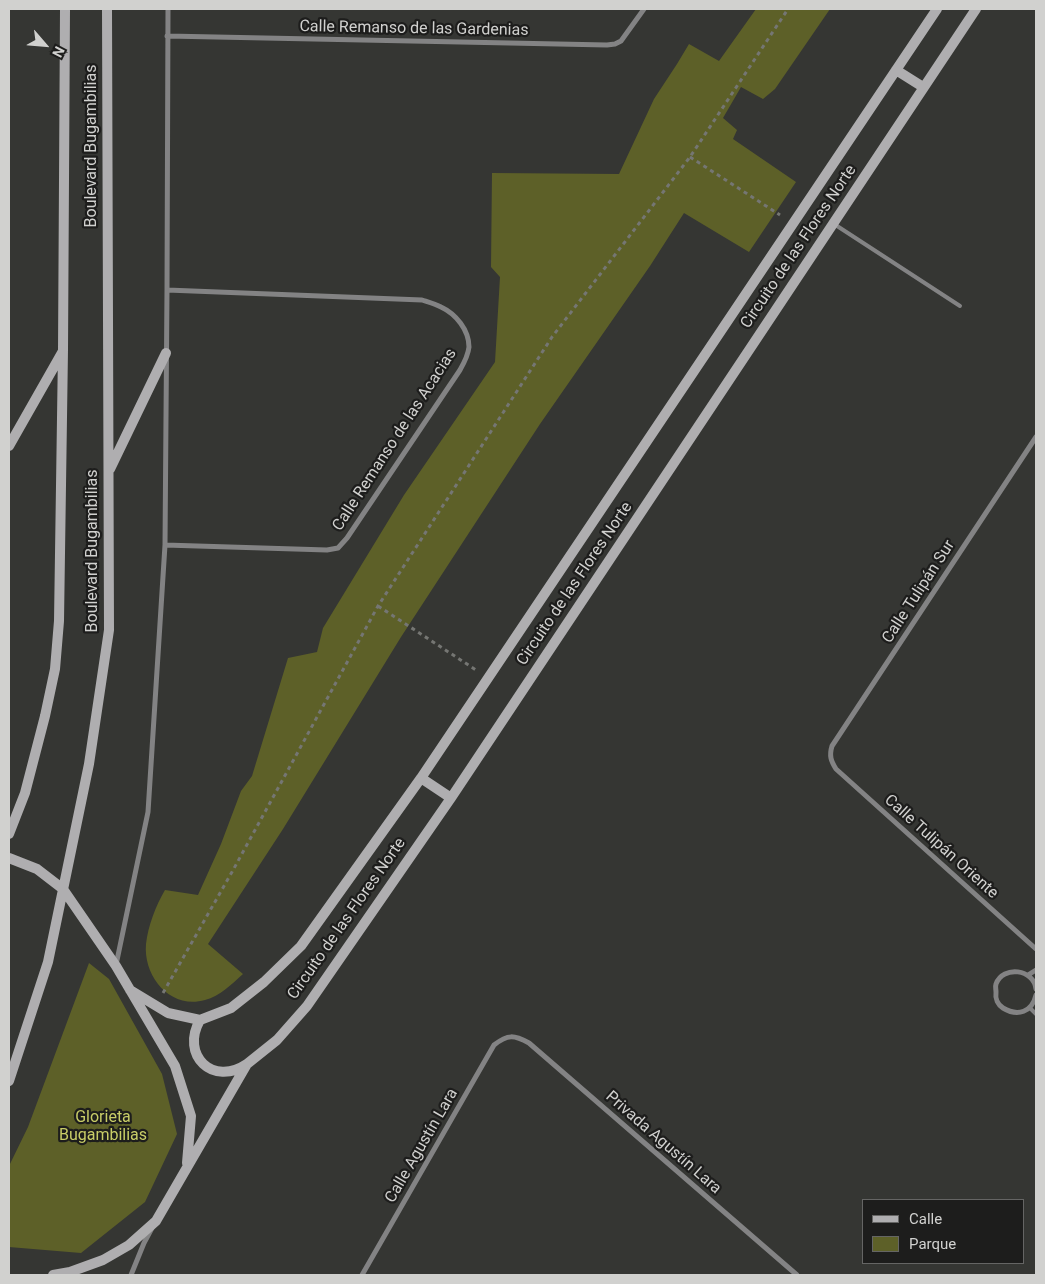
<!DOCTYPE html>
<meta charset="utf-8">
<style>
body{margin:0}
#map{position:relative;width:1045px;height:1284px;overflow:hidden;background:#353633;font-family:Roboto,sans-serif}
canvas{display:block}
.frame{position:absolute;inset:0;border:10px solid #d1d1cf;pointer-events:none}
.legend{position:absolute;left:862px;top:1199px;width:162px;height:65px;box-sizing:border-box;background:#1d1d1c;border:1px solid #656564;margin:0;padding:6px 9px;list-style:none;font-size:15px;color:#d1d1cf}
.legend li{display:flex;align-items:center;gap:10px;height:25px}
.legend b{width:25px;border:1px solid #656564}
.north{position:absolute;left:20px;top:20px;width:50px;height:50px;-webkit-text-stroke:4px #1d1d1c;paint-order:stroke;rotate:117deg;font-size:14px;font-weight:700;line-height:20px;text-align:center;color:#d1d1cf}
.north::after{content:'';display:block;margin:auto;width:18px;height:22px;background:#d1d1cf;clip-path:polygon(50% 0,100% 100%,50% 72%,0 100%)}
</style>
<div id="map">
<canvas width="1045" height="1284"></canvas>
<div class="frame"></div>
<ul class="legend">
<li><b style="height:6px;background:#afaeb0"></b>Calle</li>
<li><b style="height:14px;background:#5d6028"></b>Parque</li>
</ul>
<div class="north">N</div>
</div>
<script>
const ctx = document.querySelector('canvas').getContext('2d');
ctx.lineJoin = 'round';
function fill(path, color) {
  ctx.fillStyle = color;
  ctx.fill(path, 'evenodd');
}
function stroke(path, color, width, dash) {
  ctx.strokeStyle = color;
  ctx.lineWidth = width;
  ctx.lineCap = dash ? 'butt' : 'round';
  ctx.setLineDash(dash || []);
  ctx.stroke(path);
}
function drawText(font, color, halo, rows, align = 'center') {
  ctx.font = font + ' Roboto,sans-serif';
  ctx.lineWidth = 4.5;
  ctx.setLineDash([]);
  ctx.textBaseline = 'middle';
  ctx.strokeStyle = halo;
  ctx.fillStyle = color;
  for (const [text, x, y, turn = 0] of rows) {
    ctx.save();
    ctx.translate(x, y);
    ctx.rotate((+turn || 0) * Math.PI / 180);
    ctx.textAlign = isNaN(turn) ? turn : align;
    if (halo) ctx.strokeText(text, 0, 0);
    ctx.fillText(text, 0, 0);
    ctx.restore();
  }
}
fill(new Path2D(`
 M756 9H830L775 89 763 99 741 87 723 118 737 130 733 139 796 182 749 252 684 213 650 266 540 424 401 637 283 829 208 944 243 974C232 984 220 996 205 1000 171 1010 143 977 146 944 148 926 156 905 165 890L198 895 221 844 241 791 252 776 288 658 317 652 323 628 404 495 495 362 500 277 491 267 492 173 619 174 654 99 677 64 689 44 719 61Z
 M89 963 109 979 162 1074 177 1134 145 1202 81 1253 9 1247V1166L28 1127Z`), '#5d6028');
stroke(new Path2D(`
 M690 157 780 215
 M378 606 476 670
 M163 993 232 872 378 606 552 337 690 157 788 9`), '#757673', 3, [4, 4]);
stroke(new Path2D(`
 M834 224 960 306
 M1030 1008 1036 1014`), '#838384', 4);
stroke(new Path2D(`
 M167 36 607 45 615 44 621 41 644 9
 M1036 437 832 746C829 756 831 761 836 769L1036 949
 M165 545 327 550 338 548 347 538 460 370C464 363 468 356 469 347 469 330 456 314 441 307 435 304 428 302 422 300L167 290
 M116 965 148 812 165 545 167 290 168 9
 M1028 975 1036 970
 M1036 989C1034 969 1003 965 996 984 995 987 996 989 996 992 995 999 998 1005 1003 1008 1018 1017 1032 1012 1036 995
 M131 1275 144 1243 152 1228
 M362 1275 494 1045C508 1034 514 1035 529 1043L797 1275`), '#838384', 5);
stroke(new Path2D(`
 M896 70 923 87
 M9 446 63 351
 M110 469 166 353
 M421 778 451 798
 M9 834 25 793 45 716 55 669 59 621 63 350 65 9
 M9 858 37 869 63 889 116 966 175 1066 191 1116 187 1163
 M130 990 168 1013 200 1020 231 1008 264 982 301 946 421 778 937 9
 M200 1020C180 1055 213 1087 247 1064
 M9 1081 48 962 89 764 109 630 107 9
 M53 1275 70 1272 103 1260 129 1245 156 1221 247 1064 277 1040 307 1006 451 798 976 9`), '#afaeb0', 10);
drawText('16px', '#d1d1cf', '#1d1d1c', [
 ["Calle Remanso de las Gardenias",414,29,1],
 ["Boulevard Bugambilias",92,146,-90],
 ["Circuito de las Flores Norte",799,247,-56],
 ["Calle Remanso de las Acacias",395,440,-57],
 ["Boulevard Bugambilias",93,551,-90],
 ["Circuito de las Flores Norte",575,584,-56],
 ["Calle Tulipán Sur",919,592,-57],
 ["Calle Tulipán Oriente",941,847,42],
 ["Circuito de las Flores Norte",347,919,-55],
 ["Privada Agustín Lara",663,1143,41],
 ["Calle Agustín Lara",422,1146,-60]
]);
drawText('16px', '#c8cd67', '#1d1d1c', [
 ["Glorieta",103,1118],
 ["Bugambilias",103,1136]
]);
</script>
